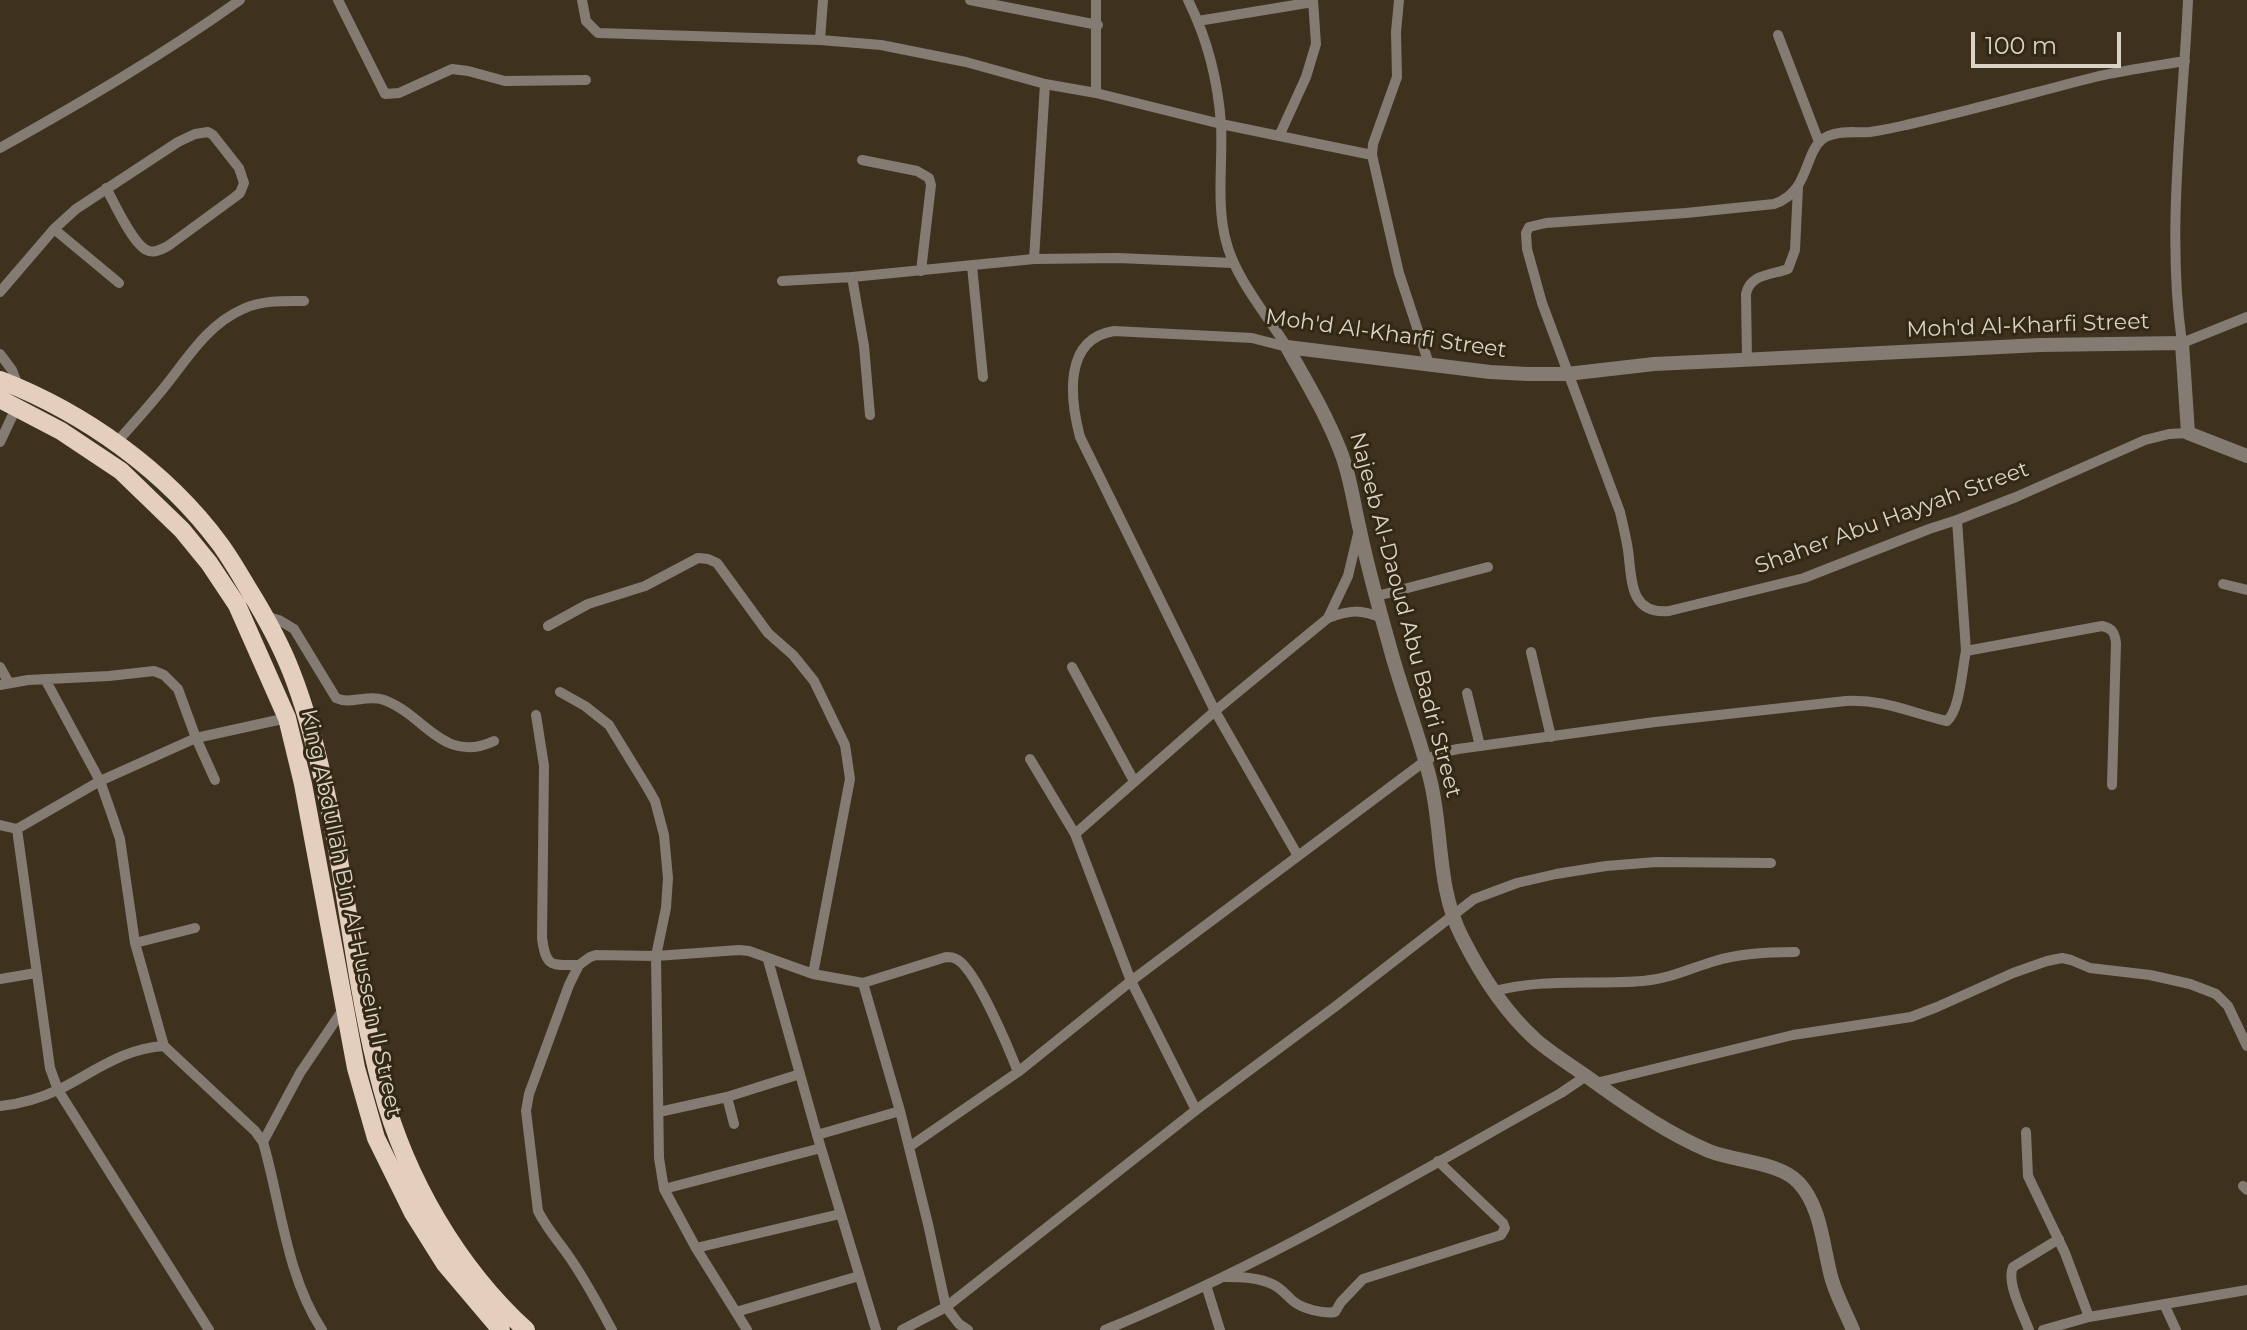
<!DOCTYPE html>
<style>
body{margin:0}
#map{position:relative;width:2247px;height:1330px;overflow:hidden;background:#3e321e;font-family:Montserrat,sans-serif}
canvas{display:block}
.scale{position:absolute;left:1971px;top:32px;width:150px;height:36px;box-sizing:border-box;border:4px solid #dad3c7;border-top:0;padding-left:10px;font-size:24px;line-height:28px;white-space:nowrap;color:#dad3c7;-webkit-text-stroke:6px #332814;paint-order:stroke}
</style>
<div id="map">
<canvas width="2247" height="1330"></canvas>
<div class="scale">100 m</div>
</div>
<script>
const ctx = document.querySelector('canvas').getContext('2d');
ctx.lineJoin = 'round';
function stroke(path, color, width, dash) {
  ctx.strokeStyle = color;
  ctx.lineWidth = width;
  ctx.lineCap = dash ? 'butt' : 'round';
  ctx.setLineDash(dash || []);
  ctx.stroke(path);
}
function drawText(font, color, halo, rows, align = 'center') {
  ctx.font = font + ' Montserrat,sans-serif';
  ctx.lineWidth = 6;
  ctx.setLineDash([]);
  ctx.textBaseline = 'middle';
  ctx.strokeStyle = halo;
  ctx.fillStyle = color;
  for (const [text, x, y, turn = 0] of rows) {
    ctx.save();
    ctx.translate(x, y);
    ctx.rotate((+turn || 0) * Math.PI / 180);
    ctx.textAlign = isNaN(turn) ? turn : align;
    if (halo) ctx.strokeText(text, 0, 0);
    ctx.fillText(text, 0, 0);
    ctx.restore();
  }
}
stroke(new Path2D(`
 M338 0 385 94 399 93 452 69 468 71 505 81 586 80
 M582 0 586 21 598 33 820 40 881 45 966 62 1045 84 1096 93 1221 124 1372 155
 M970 0 1098 25
 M1096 0V93
 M1188 0C1207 38 1218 82 1221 124 1223 163 1216 204 1226 241 1235 278 1267 315 1287 347
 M1399 0 1396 32 1397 77 1373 144 1372 155 1399 273 1429 364
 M2188 0C2183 114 2166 229 2182 343L2247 317
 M1198 21 1313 2
 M1778 35 1819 142
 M820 40 823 0
 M2185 61C2155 66 2125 70 2095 77 2032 93 1969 111 1906 125 1894 128 1882 130 1870 132 1856 133 1841 130 1828 136 1802 147 1813 191 1774 204L1686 213 1546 223 1529 227 1526 233 1527 249 1542 303 1620 512C1623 525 1626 537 1628 550 1632 579 1629 615 1669 611L1804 578 1929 529 1957 520 2016 497 2145 440 2169 434 2188 433
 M1280 134 1306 77 1316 44 1313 0
 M0 148C82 102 163 55 240 0
 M862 160 917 171 929 178 931 185 921 271
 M54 229 119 283
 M1034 259 1045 84
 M972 266 983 377
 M852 277 864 346 870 415
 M782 281 852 277 1034 259 1118 258 1233 263
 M0 292 54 229 76 209 178 142 195 134 208 132 213 135 239 168 244 183 240 193 235 197 168 246C162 249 156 253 149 251 134 248 114 202 106 188
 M1287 347 1252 338 1114 331C1063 339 1070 399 1080 437L1215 711 1298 856
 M0 354 12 370 19 388
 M1747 359 1746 294C1750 274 1771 275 1788 269L1795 250 1798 187
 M0 442 17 406
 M116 443C130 427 144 412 157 396 184 365 204 326 243 309 262 300 284 301 304 301
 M1957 520 1966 651
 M2223 584 2247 590
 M1377 596 1488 567
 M265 616 279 620 294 629 336 698C351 705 367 694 384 700 425 715 444 765 494 741
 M1328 618C1350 610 1360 609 1382 618
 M548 626 588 604 645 586 698 558 708 559 717 563 768 633 793 655 814 681 845 745 850 779 813 974
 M1531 652 1551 737
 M0 667 9 683
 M1072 667 1134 781
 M45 679 100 781 113 818 120 839 135 943 164 1046 255 1131 263 1142C281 1204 286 1275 322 1330
 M0 685 28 680 109 676 154 671 164 675 178 689 196 738 215 780
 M560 692 585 706 609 725 647 787 655 801 664 835 668 878 666 908 656 956 659 1158 664 1189 696 1248 747 1330
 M1467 693 1480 746
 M536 715 544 766 542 938C546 968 551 965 579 965
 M1030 759 1075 834 1131 981 1196 1110
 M0 825 17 829 100 781 196 738 287 718
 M17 829 50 1068 58 1090 209 1330
 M1075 834 1215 711 1328 618 1348 576 1358 534
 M135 943 195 928
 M768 960 817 1135 876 1330
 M0 979 36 973
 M863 983 900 1111 928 1224 946 1307 959 1324 968 1330
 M1495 991C1544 978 1594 985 1643 981 1669 979 1691 968 1715 961 1740 953 1768 952 1795 952
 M1596 1083 1793 1035 1911 1017 1937 1007 2013 973 2047 961 2062 958 2071 960 2090 968 2150 975 2190 984 2216 994 2228 1006 2247 1046
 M727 1097 734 1124
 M0 1106C21 1104 41 1098 60 1089 94 1072 124 1048 164 1046
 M659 1112 727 1097 800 1074
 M2026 1132 2028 1176 2065 1253 2089 1317
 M817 1135 900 1111
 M263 1142 300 1073 344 1008
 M909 1147 1018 1072 1131 981 1425 761 1439 753 1458 749 1655 722 1846 701C1885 699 1911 713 1947 721 1960 710 1962 669 1966 651L2102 626C2112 628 2115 633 2116 643L2112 785
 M2243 1186 2247 1190
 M664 1189 821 1148
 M696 1248 840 1214
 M1224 1277C1240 1277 1259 1277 1274 1285 1282 1289 1287 1296 1293 1301 1303 1309 1323 1314 1335 1312L1341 1302 1363 1279 1501 1235 1505 1228 1503 1223 1438 1161
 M1206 1285 1220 1330
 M2164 1304 2176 1330
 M736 1312 859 1276
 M612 1330C599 1306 586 1281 570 1258 559 1242 547 1229 538 1211L526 1111 529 1094 569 985 579 965 590 957 596 955 656 956 739 950 749 951 813 974 863 983 946 957C951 957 953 957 958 960 977 972 1009 1049 1018 1072
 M902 1330 946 1307 1196 1110 1336 1006 1474 899 1517 883 1556 874 1606 866 1656 862 1771 863
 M1105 1330C1264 1265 1412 1176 1561 1093L1586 1076
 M2029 1330C2023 1314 2006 1282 2013 1267L2059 1239
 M2043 1330 2089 1317 2247 1290`), '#847b73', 10);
stroke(new Path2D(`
 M1287 347C1306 381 1326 414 1340 450 1350 474 1353 500 1359 526 1367 565 1378 605 1389 644 1401 690 1420 736 1431 783 1443 834 1437 889 1462 937 1480 973 1506 1013 1536 1040 1556 1057 1579 1070 1600 1086 1634 1110 1671 1135 1709 1151 1737 1162 1780 1162 1799 1183 1822 1208 1823 1249 1832 1280 1837 1297 1846 1313 1853 1330
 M1287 347 1490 372 1528 374H1567L1654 364 1741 360 2040 345 2182 343 2188 433 2247 456`), '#847b73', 14);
stroke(new Path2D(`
 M0 380C85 413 166 471 220 544 231 559 240 575 249 590 265 616 280 643 291 671 304 704 314 740 322 775 347 879 354 986 382 1089 406 1179 458 1268 526 1330
 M0 399 61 431 121 471 182 530 209 563 237 605 287 718 303 784 356 1068 376 1138 413 1213 445 1264 501 1330`), '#e4cebd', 18);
drawText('22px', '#dad3c7', '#332814', [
 ["Moh'd Al-Kharfi Street",2028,326,-2],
 ["Moh'd Al-Kharfi Street",1386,334,8],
 ["Shaher Abu Hayyah Street",1892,518,-20],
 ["Najeeb Al-Daoud Abu Badri Street",1405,615,75],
 ["King Abdullah Bin Al-Hussein II Street",351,913,78]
]);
</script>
